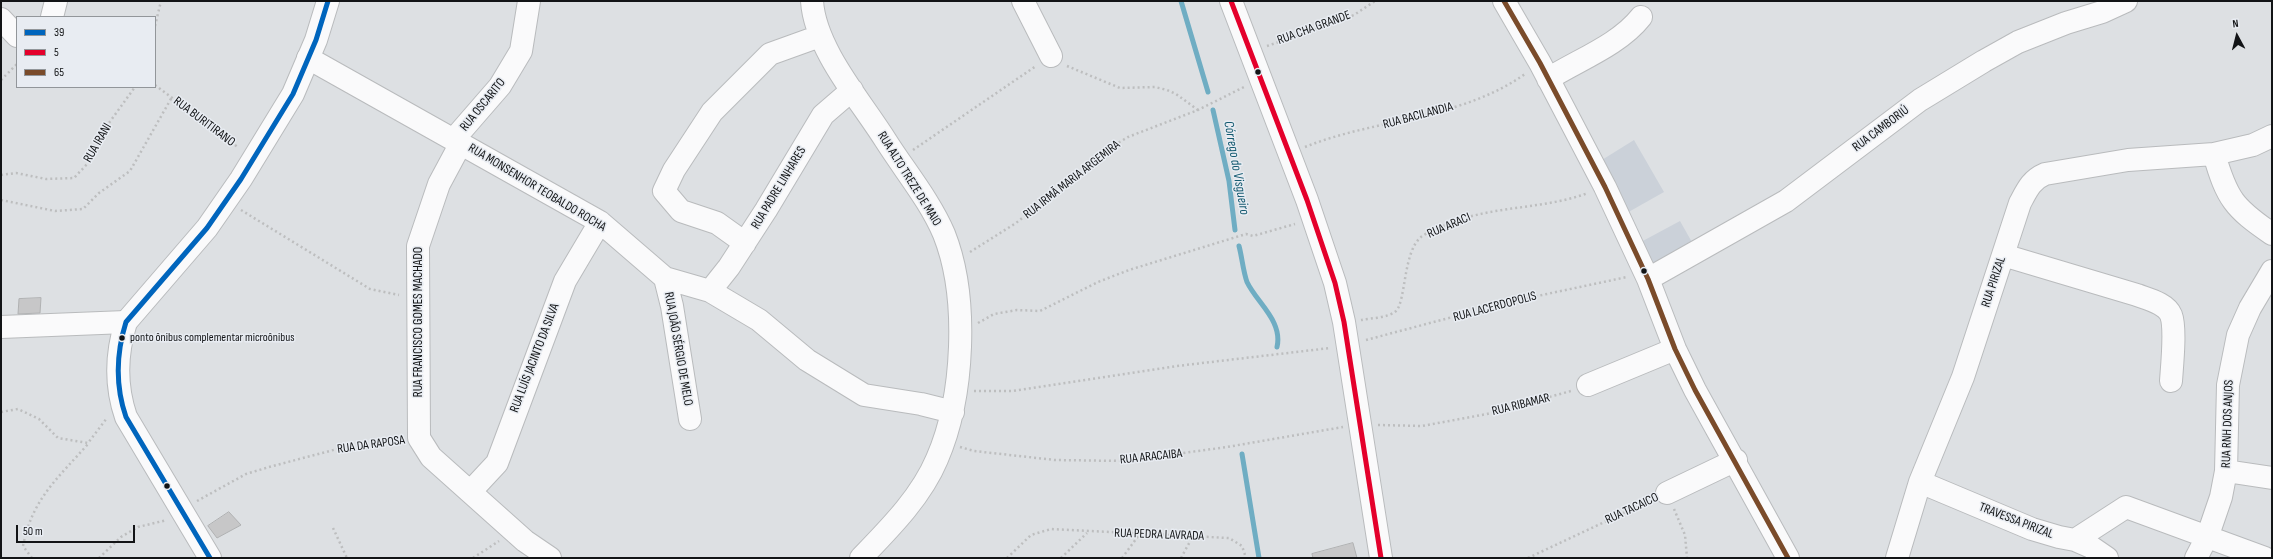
<!DOCTYPE html>
<meta charset="utf-8">
<style>
body{margin:0}
#map{position:relative;width:2273px;height:559px;overflow:hidden;background:#dde0e3;font-family:"Sofia Sans Condensed",sans-serif}
canvas{display:block}
.frame{position:absolute;inset:0;border:2px solid #121416;pointer-events:none}
.legend{position:absolute;left:16px;top:16px;width:140px;height:72px;box-sizing:border-box;background:#e8ecf2;border:1px solid #92969a;margin:0;padding:5px 7px;list-style:none;font-size:12px;color:#121416}
.legend li{display:flex;align-items:center;gap:8px;height:20px}
.legend b{width:20px;border:1px solid #92969a}
.north{position:absolute;left:2217px;top:16px;width:40px;height:40px;-webkit-text-stroke:3px #e8ecf2;paint-order:stroke;rotate:353deg;font-size:11px;font-weight:700;line-height:16px;text-align:center;color:#121416}
.north::after{content:'';display:block;margin:auto;width:14px;height:18px;background:#121416;clip-path:polygon(50% 0,100% 100%,50% 72%,0 100%)}
.scale{position:absolute;left:16px;top:525px;width:119px;height:18px;box-sizing:border-box;border:2px solid #121416;border-top:0;padding-left:5px;font-size:12px;line-height:14px;white-space:nowrap;color:#121416;-webkit-text-stroke:3px #e8ecf2;paint-order:stroke}
</style>
<div id="map">
<canvas width="2273" height="559"></canvas>
<div class="frame"></div>
<ul class="legend">
<li><b style="height:5px;background:#0065bd"></b>39</li>
<li><b style="height:5px;background:#e4002b"></b>5</li>
<li><b style="height:5px;background:#7a4b2a"></b>65</li>
</ul>
<div class="north">N</div>
<div class="scale">50 m</div>
</div>
<script>
const ctx = document.querySelector('canvas').getContext('2d');
ctx.lineJoin = 'round';
function fill(path, color) {
  ctx.fillStyle = color;
  ctx.fill(path, 'evenodd');
}
function stroke(path, color, width, dash) {
  ctx.strokeStyle = color;
  ctx.lineWidth = width;
  ctx.lineCap = dash ? 'butt' : 'round';
  ctx.setLineDash(dash || []);
  ctx.stroke(path);
}
function drawText(font, color, halo, rows, align = 'center') {
  ctx.font = font + ' "Sofia Sans Condensed",sans-serif';
  ctx.lineWidth = 3;
  ctx.setLineDash([]);
  ctx.textBaseline = 'middle';
  ctx.strokeStyle = halo;
  ctx.fillStyle = color;
  for (const [text, x, y, turn = 0] of rows) {
    ctx.save();
    ctx.translate(x, y);
    ctx.rotate((+turn || 0) * Math.PI / 180);
    ctx.textAlign = isNaN(turn) ? turn : align;
    if (halo) ctx.strokeText(text, 0, 0);
    ctx.fillText(text, 0, 0);
    ctx.restore();
  }
}
fill(new Path2D(`
 M1634 140 1664 192 1625 214 1597 163Z
 M1680 221 1693 244 1651 266 1639 243Z`), '#cbd1d9');
stroke(new Path2D(`
 M1181 1 1208 92
 M1213 110 1229 181 1235 230
 M1239 246C1242 257 1243 271 1247 282 1257 303 1283 321 1277 347
 M1242 454 1259 558`), '#6fadc3', 5);
const building = new Path2D(`
 M41 298 40 313 18 314 19 299Z
 M229 512 241 525 217 538 208 526Z
 M1353 543 1357 558H1313L1312 554Z`);
fill(building, '#c7c7c8');
stroke(building, '#b0b1b2', 1);
const minor = new Path2D(`
 M812 1C815 49 861 101 886 141 905 171 930 201 944 234 969 297 964 397 937 459 921 497 890 528 861 558
 M1023 1 1051 56
 M1504 1 1540 63 1605 187 1648 279 1675 349 1695 390 1788 558
 M52 17 56 1
 M1 19 17 36
 M308 58 600 222 665 278 710 291 759 320 807 360 864 395 921 404 953 412
 M1548 79C1578 60 1619 45 1641 17
 M454 139 500 86 521 51 529 1
 M461 143 439 184 418 246 419 438 431 457 525 541 550 558
 M2214 154C2227 199 2234 208 2272 234
 M745 243 717 223 681 211 664 191 674 170 712 112 770 54 820 36
 M2003 255 2137 295C2147 299 2166 303 2171 315 2176 328 2172 366 2171 381
 M665 278 672 306 690 419
 M1648 279 1786 201 1920 100 1984 61 2018 42 2066 23 2102 12 2126 1
 M710 291 729 267 766 210 823 115 852 90
 M1 327 126 322
 M1588 385 1675 349
 M2226 471 2272 478
 M1920 482 2032 529 2059 537 2075 540 2126 507 2265 558
 M470 492 497 463 565 281 600 222
 M1667 493 1736 460
 M2075 540 2091 547 2107 558
 M1897 558 1920 482 1963 377 2020 203C2027 190 2031 180 2045 174L2128 160 2214 154 2253 145 2272 136
 M2196 558 2208 535 2221 497 2226 471 2228 385 2238 335 2250 308 2272 271`);
const major = new Path2D(`
 M1231 1 1307 200 1335 283 1344 322 1381 558
 M210 558 126 417C115 385 116 354 126 322L207 228 241 179 293 94 316 40 328 1`);
stroke(minor, '#b9bbbd', 24);
stroke(major, '#b9bbbd', 24);
stroke(new Path2D(`
 M155 26 161 1
 M1267 46 1323 27 1354 15 1375 1
 M1067 66 1120 88 1155 87 1167 90 1176 94 1198 110
 M1 80 17 64
 M155 85 239 148
 M1305 147C1377 118 1460 120 1525 74
 M913 150 1036 66
 M1 175 16 173 46 179 74 178 89 162 101 134 135 87
 M1 200 55 211 83 209 99 193 130 171 172 97
 M241 210 370 289 399 295
 M970 252 1016 223 1108 149 1128 137 1198 110 1244 87
 M1361 320C1371 318 1388 318 1396 311 1406 301 1403 252 1421 237 1428 232 1438 228 1446 225 1491 205 1542 210 1588 193
 M978 323 994 314 1017 310 1040 311 1098 282 1129 270 1246 234 1253 236 1295 224
 M1366 340 1509 302 1627 277
 M974 391H1013L1177 366 1330 348
 M1 412 18 409 39 419 58 438 88 443 107 418
 M1378 425 1422 426 1487 414 1571 391
 M960 447 974 451 1055 460 1125 461 1227 447 1343 427
 M197 501 246 474 269 467 341 448 401 440
 M1674 509 1685 535 1687 558
 M333 528 347 558
 M32 558 23 546C32 499 58 478 88 444
 M99 558 121 537 138 527 167 520
 M473 558 499 541
 M1007 558 1031 535 1051 529 1229 538 1242 546 1246 558
 M1061 558 1087 533
 M1122 558 1139 535
 M1181 558 1193 536
 M1528 558 1651 500`), '#bdbebf', 2.5, [2, 3]);
stroke(minor, '#fafafb', 22);
stroke(major, '#fafafb', 22);
stroke(new Path2D(`
 M210 558 126 417C115 385 116 354 126 322L207 228 241 179 293 94 316 40 328 1`), '#0065bd', 5);
stroke(new Path2D(`
 M1231 1 1307 200 1335 283 1344 322 1381 558`), '#e4002b', 5);
stroke(new Path2D(`
 M1504 1 1540 63 1605 187 1648 279 1675 349 1695 390 1788 558`), '#7a4b2a', 5);
for (const [x, y, r, color] of [
 [1258,72,3.5,"#121416"],
 [1644,271,3.5,"#121416"],
 [122,338,3.5,"#121416"],
 [167,486,3.5,"#121416"]
]) {
  const dot = new Path2D();
  dot.arc(x, y, r, 0, 2 * Math.PI);
  ctx.fillStyle = color;
  ctx.fill(dot);
  stroke(dot, '#e8ecf2', 1.5);
}
drawText('12px', '#121416', '#e8ecf2', [
 ["ponto ônibus complementar microônibus",130,338]
], 'left');
drawText('13px', '#121416', '#e8ecf2', [
 ["RUA CHA GRANDE",1314,28,-20],
 ["RUA OSCARITO",483,105,-51],
 ["RUA BACILANDIA",1418,116,-15],
 ["RUA BURITIRANO",204,122,37],
 ["RUA CAMBORIÚ",1881,129,-37],
 ["RUA IRANI",98,143,-60],
 ["RUA ALTO TREZE DE MAIO",909,179,58],
 ["RUA IRMÃ MARIA ARGEMIRA",1072,180,-38],
 ["RUA MONSENHOR TEOBALDO ROCHA",537,188,31],
 ["RUA PADRE LINHARES",779,188,-59],
 ["RUA ARACI",1449,226,-23],
 ["RUA PIRIZAL",1994,282,-72],
 ["RUA LACERDOPOLIS",1495,307,-15],
 ["RUA FRANCISCO GOMES MACHADO",419,322,-90],
 ["RUA JOÃO SÉRGIO DE MELO",678,349,80],
 ["RUA LUÍS JACINTO DA SILVA",535,358,-69],
 ["RUA RIBAMAR",1521,405,-14],
 ["RUA RNH DOS ANJOS",2228,424,-88],
 ["RUA DA RAPOSA",371,445,-8],
 ["RUA ARACAIBA",1151,457,-6],
 ["RUA TACAICO",1632,509,-25],
 ["TRAVESSA PIRIZAL",2016,521,21],
 ["RUA PEDRA LAVRADA",1159,535,2]
]);
drawText('italic 14px', '#165b71', '#e8ecf2', [
 ["Córrego do Visgueiro",1236,168,80]
]);
</script>
